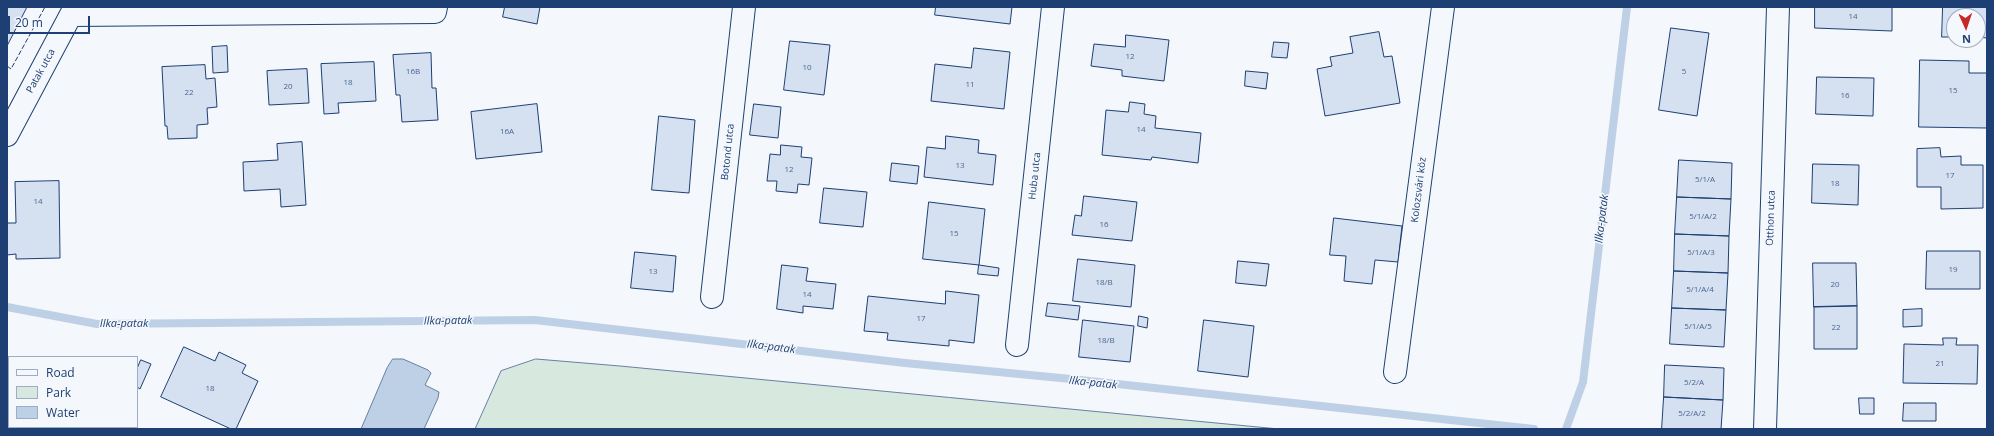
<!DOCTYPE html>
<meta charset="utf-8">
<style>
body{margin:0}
#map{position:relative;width:1994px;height:436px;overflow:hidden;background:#f4f7fb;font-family:"Open Sans",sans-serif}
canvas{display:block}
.frame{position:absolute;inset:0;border:8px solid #1d3f73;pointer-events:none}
.legend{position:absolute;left:8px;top:356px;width:130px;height:72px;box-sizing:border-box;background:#f4f7fb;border:1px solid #9eadc5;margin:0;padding:5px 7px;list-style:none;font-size:12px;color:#1d3f73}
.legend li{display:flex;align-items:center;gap:8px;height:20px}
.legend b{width:20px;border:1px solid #9eadc5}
.north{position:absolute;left:1946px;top:8px;width:40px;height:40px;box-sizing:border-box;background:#f4f7fb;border:1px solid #9eadc5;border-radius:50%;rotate:177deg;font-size:11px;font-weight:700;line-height:16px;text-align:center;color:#1d3f73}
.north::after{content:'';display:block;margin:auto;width:14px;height:18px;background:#c62828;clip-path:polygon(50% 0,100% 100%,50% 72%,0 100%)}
.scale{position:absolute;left:8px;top:16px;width:82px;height:18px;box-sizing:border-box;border:2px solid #1d3f73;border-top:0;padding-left:5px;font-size:12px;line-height:14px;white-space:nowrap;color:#1d3f73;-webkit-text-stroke:3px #f4f7fb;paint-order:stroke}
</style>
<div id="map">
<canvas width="1994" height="436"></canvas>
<div class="frame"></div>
<ul class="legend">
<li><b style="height:5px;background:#f4f7fb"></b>Road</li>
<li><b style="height:11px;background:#d7e8df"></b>Park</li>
<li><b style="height:11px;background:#bed0e5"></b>Water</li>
</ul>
<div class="north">N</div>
<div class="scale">20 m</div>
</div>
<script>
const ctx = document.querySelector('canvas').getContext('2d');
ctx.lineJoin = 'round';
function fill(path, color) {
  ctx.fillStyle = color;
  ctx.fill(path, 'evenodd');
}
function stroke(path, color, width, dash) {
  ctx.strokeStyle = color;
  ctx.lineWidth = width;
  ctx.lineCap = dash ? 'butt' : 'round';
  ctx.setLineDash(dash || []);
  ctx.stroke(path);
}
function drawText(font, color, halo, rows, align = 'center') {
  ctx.font = font + ' "Open Sans",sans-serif';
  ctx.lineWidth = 3;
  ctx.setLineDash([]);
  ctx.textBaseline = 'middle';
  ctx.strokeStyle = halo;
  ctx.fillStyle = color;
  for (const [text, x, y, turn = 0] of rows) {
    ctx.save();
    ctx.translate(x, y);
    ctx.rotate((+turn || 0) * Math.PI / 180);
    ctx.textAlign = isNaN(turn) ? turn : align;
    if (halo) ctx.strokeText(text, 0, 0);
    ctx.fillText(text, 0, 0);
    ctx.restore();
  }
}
const green = new Path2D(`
 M536 359 620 366 1279 429H475L501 371Z`);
fill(green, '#d7e8df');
stroke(green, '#687fa3', 1);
const water = new Path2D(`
 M393 359H403L428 370 431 373 425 385 439 392 438 398 424 429H361L387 368Z`);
fill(water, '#bed0e5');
stroke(water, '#687fa3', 1);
stroke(new Path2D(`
 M7 307 97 324 535 320 905 363 1071 379 1534 429
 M1566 429 1583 382 1627 7`), '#bed0e5', 8);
const building = new Path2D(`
 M7 7H27L7 46Z
 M505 7H540L537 24 503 17Z
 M936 7H1012L1010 24 935 15Z
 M1815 7H1892V31L1815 28Z
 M1943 7H1987V38L1978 37V16H1954V37H1942Z
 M1671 28 1709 33 1697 116 1659 110Z
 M1379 32 1384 57 1392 56 1400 103 1325 116 1317 69 1332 66 1330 57 1353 53 1350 37Z
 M1126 35 1169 40 1164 81 1122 76V70L1091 66 1094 44 1125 47Z
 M790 41 830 45 824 95 784 90Z
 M1274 42 1289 43 1287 58 1272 57Z
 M227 46 228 72 213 73 212 47Z
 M974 48 1010 52 1004 109 931 101 935 64 971 68Z
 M431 53 432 88H436L438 120 402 122 400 95H396L393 55Z
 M1920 60 1969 61V73H1987V128L1919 127Z
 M374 62 376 101 338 103 339 113 324 114 321 64Z
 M205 65 206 79 215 78 217 107 207 108 208 124 197 125V138L168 139 167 126H165L162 67Z
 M307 69 309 103 269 105 267 71Z
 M1246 71 1268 73 1266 89 1245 86Z
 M1817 77 1874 78 1873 116 1816 114Z
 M1130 102 1145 104 1144 114 1156 116 1155 128 1201 133 1198 163 1152 157 1151 160 1102 155 1106 110 1128 112Z
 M537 104 542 152 476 159 471 112Z
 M754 104 781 107 778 138 750 135Z
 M659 116 695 120 689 193 652 190Z
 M946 136 979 140 978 153 996 155 993 185 924 177 927 147 945 149Z
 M302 142 306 205 281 207 280 189 244 191 243 162 278 160 277 144Z
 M781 145 802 147 801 157 812 158 809 185 798 184 797 193 776 191 777 181H767L770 154 780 155Z
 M1940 148 1941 157 1961 156V165H1983V208L1941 209V187H1917V149Z
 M1679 160 1732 163 1731 199 1677 197Z
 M892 163 919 166 917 184 890 181Z
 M1813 164 1859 165 1858 205 1812 203Z
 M59 181 60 258 16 259V254L7 255V223H16L15 182Z
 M824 188 867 192 863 227 820 223Z
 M1084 196 1137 202 1132 241 1072 235 1075 215 1081 216Z
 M1677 197 1731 199 1729 236 1675 234Z
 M929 202 985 209 979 265 923 259Z
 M1334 218 1402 226 1398 262 1375 260 1372 284 1344 281 1346 256 1330 255Z
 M1675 234 1729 236 1728 273 1674 271Z
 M1927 251H1980V289H1926Z
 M635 252 676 256 673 292 631 288Z
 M1078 259 1135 265 1131 307 1073 301Z
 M1238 261 1269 264 1266 286 1236 283Z
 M1813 263H1856L1857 306 1814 307Z
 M782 265 808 268 806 281 836 284 833 309 803 306V313L777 309Z
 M979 265 999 268 998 276 978 274Z
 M1674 271 1728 273 1726 310 1672 308Z
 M946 291 979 295 974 343 949 340V346L887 340 888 333 864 331 868 296 945 304Z
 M1048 303 1080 306 1078 320 1046 316Z
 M1857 306V349H1814V307Z
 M1672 308 1726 310 1724 347 1670 344Z
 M1922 309V326L1903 327V310Z
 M1139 316 1148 318 1147 328 1138 326Z
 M1083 320 1134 326 1130 362 1079 357Z
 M1204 320 1254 326 1248 377 1198 371Z
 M1943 338H1957L1956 345H1978L1977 384 1903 383 1904 344 1943 345Z
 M184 347 215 361 219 352 246 365 242 373 258 381 236 429H231L161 397Z
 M141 360 151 364 140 389 137 387V369Z
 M1665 365 1724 368 1723 400 1664 397Z
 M1664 397 1723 400 1721 429H1662Z
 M1859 398H1874V414H1860Z
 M1904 403H1936V421H1903Z`);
fill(building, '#d5e0f0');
stroke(building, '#1d3f73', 1);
const minor = new Path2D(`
 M71 15 435 12 436 7
 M7 135 75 7
 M712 297 744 7
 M1017 345 1053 7
 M1395 372 1443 7
 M7 389 9 390
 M92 427 96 429
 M1765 429 1778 7`);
stroke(minor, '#1d3f73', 24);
stroke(minor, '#f4f7fb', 22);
stroke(new Path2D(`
 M7 66 11 69 45 7`), '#1d3f73', 1, [5, 2]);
drawText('8px', '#4b6792', null, [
 ["14",1853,17],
 ["12",1130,57],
 ["10",807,68],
 ["16B",413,72],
 ["5",1684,72],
 ["18",348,83],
 ["11",970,85],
 ["20",288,87],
 ["15",1953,91],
 ["22",189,93],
 ["16",1845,96],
 ["14",1141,130],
 ["16A",507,132],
 ["13",960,166],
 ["12",789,170],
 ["17",1950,176],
 ["5/1/A",1705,180],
 ["18",1835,184],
 ["14",38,202],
 ["5/1/A/2",1703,217],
 ["16",1104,225],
 ["15",954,234],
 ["5/1/A/3",1701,253],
 ["19",1953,270],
 ["13",653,272],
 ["18/B",1104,283],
 ["20",1835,285],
 ["5/1/A/4",1700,290],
 ["14",807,295],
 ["17",921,319],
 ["5/1/A/5",1698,327],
 ["22",1836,328],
 ["18/B",1106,341],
 ["21",1940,364],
 ["5/2/A",1694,383],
 ["18",210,389],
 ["5/2/A/2",1692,414]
]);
drawText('10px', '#1d3f73', '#f4f7fb', [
 ["Patak utca",41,71,-61],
 ["Botond utca",728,152,-84],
 ["Huba utca",1035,176,-84],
 ["Kolozsvári köz",1419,190,-83],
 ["Otthon utca",1771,218,-88]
]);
drawText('italic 11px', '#1d3f73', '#f4f7fb', [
 ["Ilka-patak",1602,219,-83],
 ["Ilka-patak",448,321,-1],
 ["Ilka-patak",124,324],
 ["Ilka-patak",771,347,7],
 ["Ilka-patak",1093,383,6]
]);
</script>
